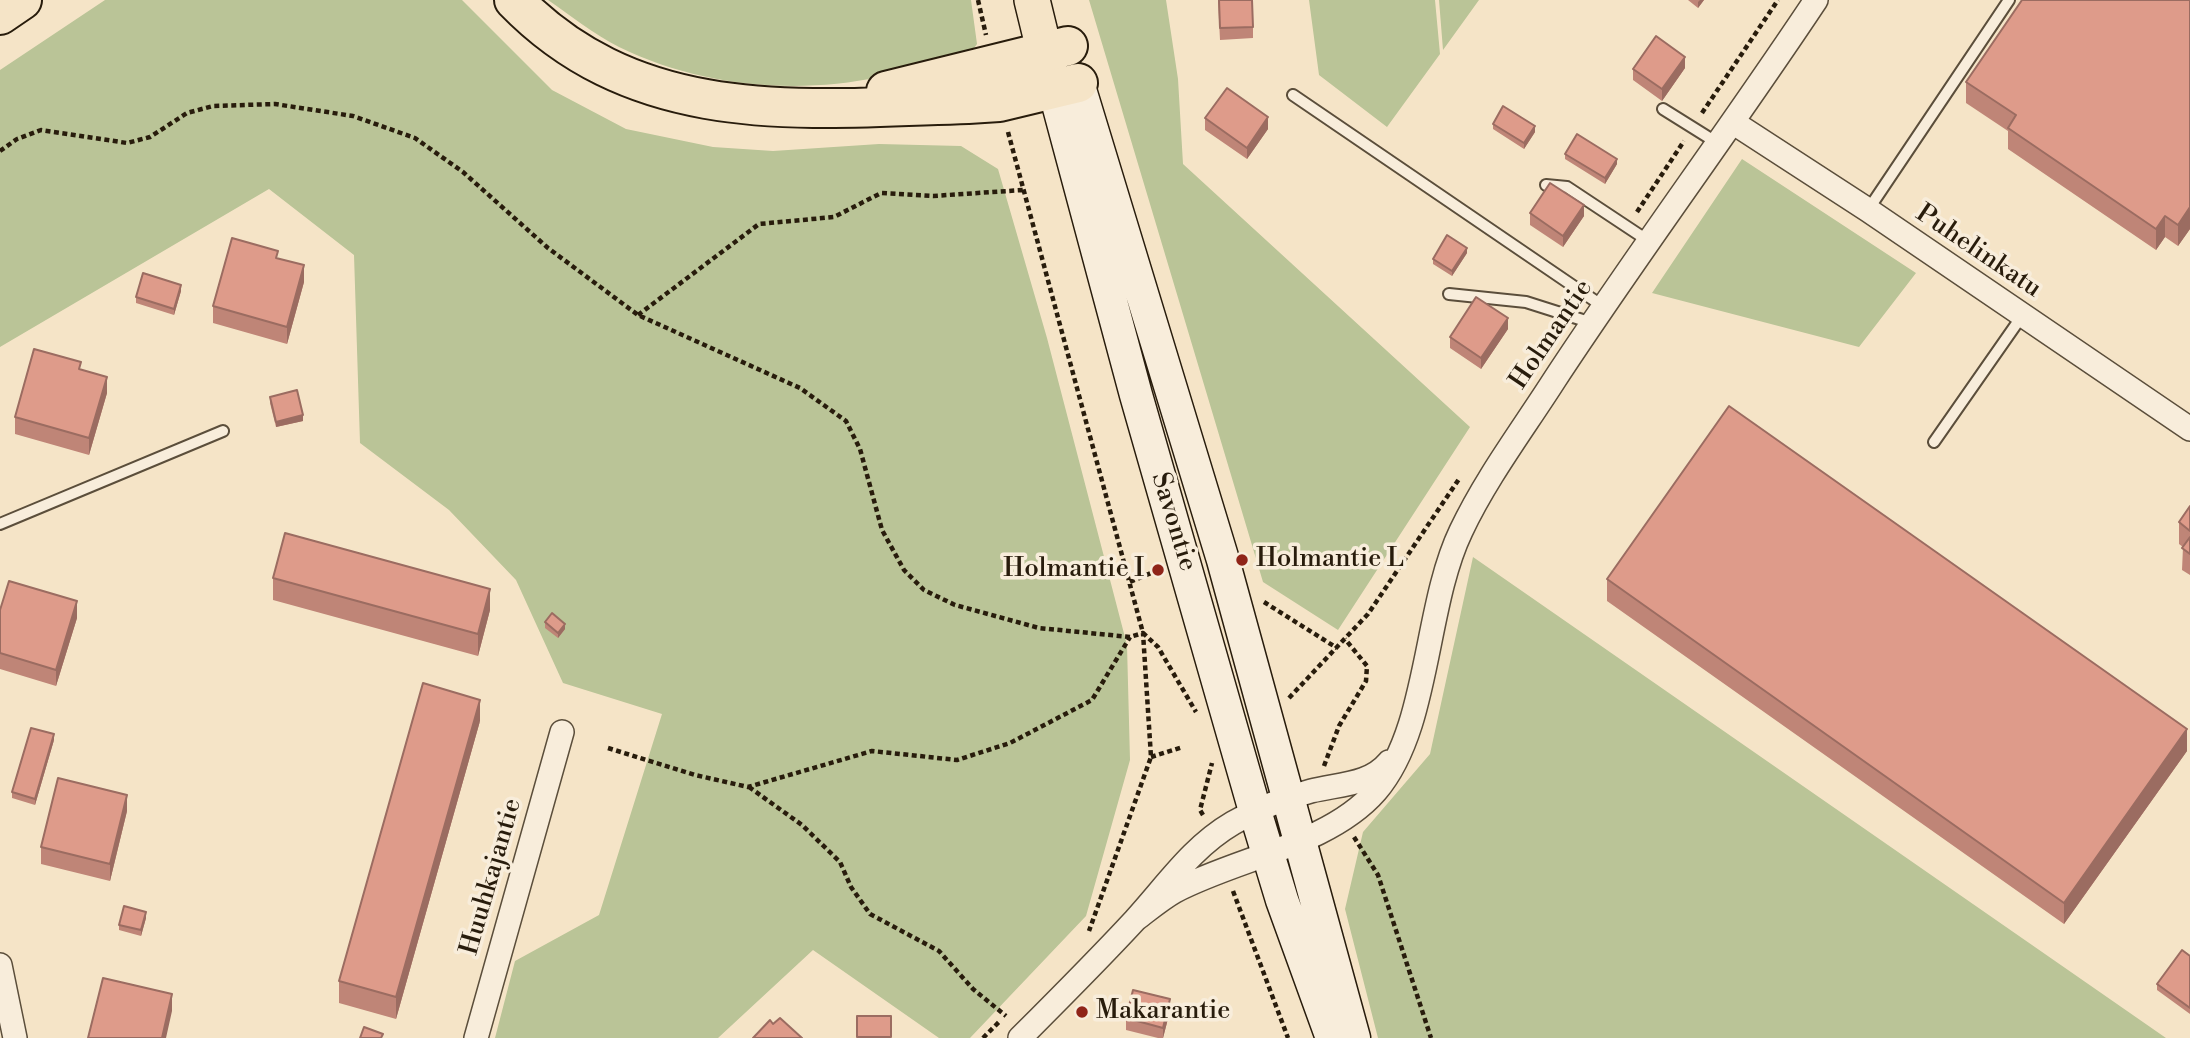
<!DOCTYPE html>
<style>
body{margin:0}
canvas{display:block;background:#f5e4c7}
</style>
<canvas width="2190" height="1038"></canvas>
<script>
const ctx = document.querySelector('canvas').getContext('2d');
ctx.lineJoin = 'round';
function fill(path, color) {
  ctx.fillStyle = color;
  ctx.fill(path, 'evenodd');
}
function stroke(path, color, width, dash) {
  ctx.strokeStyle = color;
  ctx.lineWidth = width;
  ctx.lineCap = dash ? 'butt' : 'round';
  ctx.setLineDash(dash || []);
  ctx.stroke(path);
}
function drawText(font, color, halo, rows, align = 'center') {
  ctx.font = font + ' "Libre Bodoni",serif';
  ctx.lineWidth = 7;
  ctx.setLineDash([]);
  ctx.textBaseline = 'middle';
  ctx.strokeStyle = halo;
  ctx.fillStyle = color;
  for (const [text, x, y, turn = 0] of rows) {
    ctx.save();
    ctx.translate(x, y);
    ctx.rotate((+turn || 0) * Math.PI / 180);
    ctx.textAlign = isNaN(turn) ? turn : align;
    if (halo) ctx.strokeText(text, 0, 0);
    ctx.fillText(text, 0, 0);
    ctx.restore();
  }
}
fill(new Path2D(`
 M105 0H462L552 90 626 129 713 147 773 151 879 144 961 146 998 169 1047 338 1127 645 1130 760 1086 916 970 1038H939L813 950 718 1038H495L515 961 599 915 662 714 563 683 516 580 449 510 360 443 354 255 269 189 0 347V70Z
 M548 0H971L977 44 972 51C941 59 911 70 880 77 793 95 699 86 619 47 594 34 571 16 548 0Z
 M1089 0H1166L1178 79 1183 164 1470 427 1338 630 1263 582Z
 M1309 0H1435L1440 54 1387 127 1319 75Z
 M1439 0H1479L1443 50Z
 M1742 159 1916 273 1859 347 1652 293Z
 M1473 557 2166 1038H1378L1345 909 1363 832 1430 754Z`), '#bac497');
const lane = new Path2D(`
 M1293 95 1604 307
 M1663 109 1719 144
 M1546 185 1567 187 1650 242
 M1868 210 2009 0
 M1449 294 1526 302 1592 323
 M1934 442 2022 316
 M0 524 223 431`);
const street = new Path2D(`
 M1734 123 1868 210 2190 429
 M1136 919C1148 910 1161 899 1175 891 1237 858 1329 845 1376 791 1430 728 1424 608 1461 531 1486 478 1523 429 1555 379 1639 251 1731 128 1816 0
 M0 965 15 1038
 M476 1038 562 732
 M1020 1038C1059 999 1098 960 1135 920 1167 885 1192 847 1233 823 1257 809 1285 798 1311 791 1339 784 1370 785 1389 762`);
const secondary = new Path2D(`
 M1078 83 1223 560 1354 1038
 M1054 89 1136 395 1255 811 1282 900 1332 1038`);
const primary = new Path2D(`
 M1032 0 1051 78`);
const highway = new Path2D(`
 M514 0C639 129 806 109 968 104L999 102 1078 83
 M0 15 22 0
 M886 91 1068 46`);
stroke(lane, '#5b4e3b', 14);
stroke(street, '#5b4e3b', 26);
stroke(secondary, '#281c0c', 35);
stroke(primary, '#281c0c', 38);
stroke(highway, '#281c0c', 42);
stroke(new Path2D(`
 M978 0 986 35
 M1702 113 1778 0
 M1008 132 1143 633 1158 647 1196 712
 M0 151 17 139 41 130 127 143 150 137 187 113 213 106 275 104 353 116 415 138 463 172 548 248 638 315 800 388 846 421 860 449 882 530 904 570 924 590 955 605 1039 628 1130 637 1143 633 1151 757 1089 931
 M1637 212 1684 141
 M638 315 759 224 834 217 881 193 933 196 1023 190
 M1130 582 1158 570
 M1264 602 1337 648
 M1289 698 1368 614 1459 479
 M608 748 695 775 748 787 872 751 957 760 1010 743 1092 700 1130 637
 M1151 757 1183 747
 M1324 766 1339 726 1366 681 1367 666 1345 639
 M749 787 802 825 840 862 851 887 870 914 939 951 973 989 1006 1016
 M1203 815 1200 810 1212 763
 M1354 837 1378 875 1431 1038
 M1233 891 1288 1038
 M983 1038 1000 1021`), '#281c0c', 4.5, [5, 3.5]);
stroke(lane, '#f8eddb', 10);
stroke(street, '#f8eddb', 23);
stroke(secondary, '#f8eddb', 32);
stroke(primary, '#f5e4c7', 35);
stroke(highway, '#f5e4c7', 38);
fill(new Path2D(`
 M1218 0 1253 27V38L1220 40Z
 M1688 0H1704L1698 8Z
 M2190 0V229L2178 246 2165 237 2156 250 2008 149V131L1966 103V82Z
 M1685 68 1662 101 1633 80V69Z
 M1205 118 1268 129 1247 159 1205 130Z
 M1493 124 1535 132 1524 149 1493 129Z
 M1565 154 1617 164 1605 184 1565 159Z
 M1530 213 1584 216 1563 247 1530 225Z
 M1467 253 1452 276 1433 264V259Z
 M278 258 304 282 287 344 213 323V306Z
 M181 291 174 315 136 303V297Z
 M1508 329 1481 369 1450 348V337Z
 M81 369 107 393 89 455 15 434V417Z
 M270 397 303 421 276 427 270 403Z
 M2190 506V575L2182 570 2183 547 2179 544V522Z
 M273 578 490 610 478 656 273 600Z
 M1607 579 2187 751 2064 924 1607 601Z
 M0 610 77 618 56 686 0 669Z
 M545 622 565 629 558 638 545 628Z
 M480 721 396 1019 339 1003V981Z
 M54 740 35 805 12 798V792Z
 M127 811 110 881 41 864V847Z
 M146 918 141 936 119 930V925Z
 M2190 956V1014L2157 990V984Z
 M1170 1011 1163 1038H1158L1126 1030V1018Z`), '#bf8577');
fill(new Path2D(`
 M1700 0H1704L1698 8V2Z
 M1685 57V68L1662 101V89Z
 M1268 117V129L1247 159V148Z
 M1535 126V132L1524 149V143Z
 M1617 159V164L1605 184V178Z
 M1584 205V216L1563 247V236Z
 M2190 207V229L2178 246V225Z
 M2165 216V237L2156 250V229Z
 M1467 248V253L1452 276V271Z
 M304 265V282L287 344V327Z
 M181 285V291L174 315V309Z
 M1508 318V329L1481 369V358Z
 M107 377V393L89 455V438Z
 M303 415V421L276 427V422Z
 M490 589V610L478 656V634Z
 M77 601V618L56 686V670Z
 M565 624V629L558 638V633Z
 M480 700V721L396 1019V997Z
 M2187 729V751L2064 924V903Z
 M54 734V740L35 805V799Z
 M127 795V811L110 881V864Z
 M146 912V918L141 936V930Z
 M172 994V1011L166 1038H162Z
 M1170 999V1011L1163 1038V1028Z`), '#9b6c61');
const building = new Path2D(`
 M1219 0H1252L1253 27 1220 28Z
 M2022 0H2190V207L2178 225 2165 216 2156 229 2008 128 2016 115 1966 82Z
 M1656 36 1685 57 1662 89 1633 69Z
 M1227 88 1268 117 1247 148 1205 118Z
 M1503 106 1535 126 1524 143 1493 124Z
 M1577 134 1617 159 1605 178 1565 154Z
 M1550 183 1584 205 1563 236 1530 213Z
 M1447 235 1467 248 1452 271 1433 259Z
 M232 238 278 251 276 258 304 265 287 327 213 306Z
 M143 273 181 285 174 309 136 297Z
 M1476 297 1508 318 1481 358 1450 337Z
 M34 349 81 362 79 369 107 377 89 438 15 417Z
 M297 390 303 415 276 422 270 397Z
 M1729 406 2187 729 2064 903 1607 579Z
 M2190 506V531L2179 522Z
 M285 533 490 589 478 634 273 578Z
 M2190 537V554L2182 548Z
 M9 581 77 601 56 670 0 653V610Z
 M552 613 565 624 558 633 545 622Z
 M423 683 480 700 396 997 339 981Z
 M31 728 54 734 35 799 12 792Z
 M58 778 127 795 110 864 41 847Z
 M124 906 146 912 141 930 119 925Z
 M2182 950 2190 956V1008L2157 984Z
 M103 978 172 994 162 1038H88Z
 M1133 990 1170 999 1163 1028 1126 1018Z
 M857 1016H891V1037H857Z
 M780 1018 802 1038H753L770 1020 773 1024Z
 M364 1027 383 1034 381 1038H360Z`);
fill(building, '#de9b8a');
stroke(building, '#9b6c61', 2);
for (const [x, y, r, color] of [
 [1242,560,7,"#8f2418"],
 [1158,570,7,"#8f2418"],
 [1082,1012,7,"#8f2418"]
]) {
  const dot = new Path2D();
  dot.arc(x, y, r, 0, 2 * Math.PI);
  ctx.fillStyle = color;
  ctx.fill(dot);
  stroke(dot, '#f8eddb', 2.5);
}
drawText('26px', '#281c0c', '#f8eddb', [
 ["Puhelinkatu",1978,252,34],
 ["Holmantie",1552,335,-56],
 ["Savontie",1173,522,73],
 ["Huuhkajantie",492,877,-74]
]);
drawText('26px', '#281c0c', '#f8eddb', [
 ["Holmantie L",1256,560],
 ["Holmantie I",1144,570,"right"],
 ["Makarantie",1096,1012]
], 'left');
</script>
